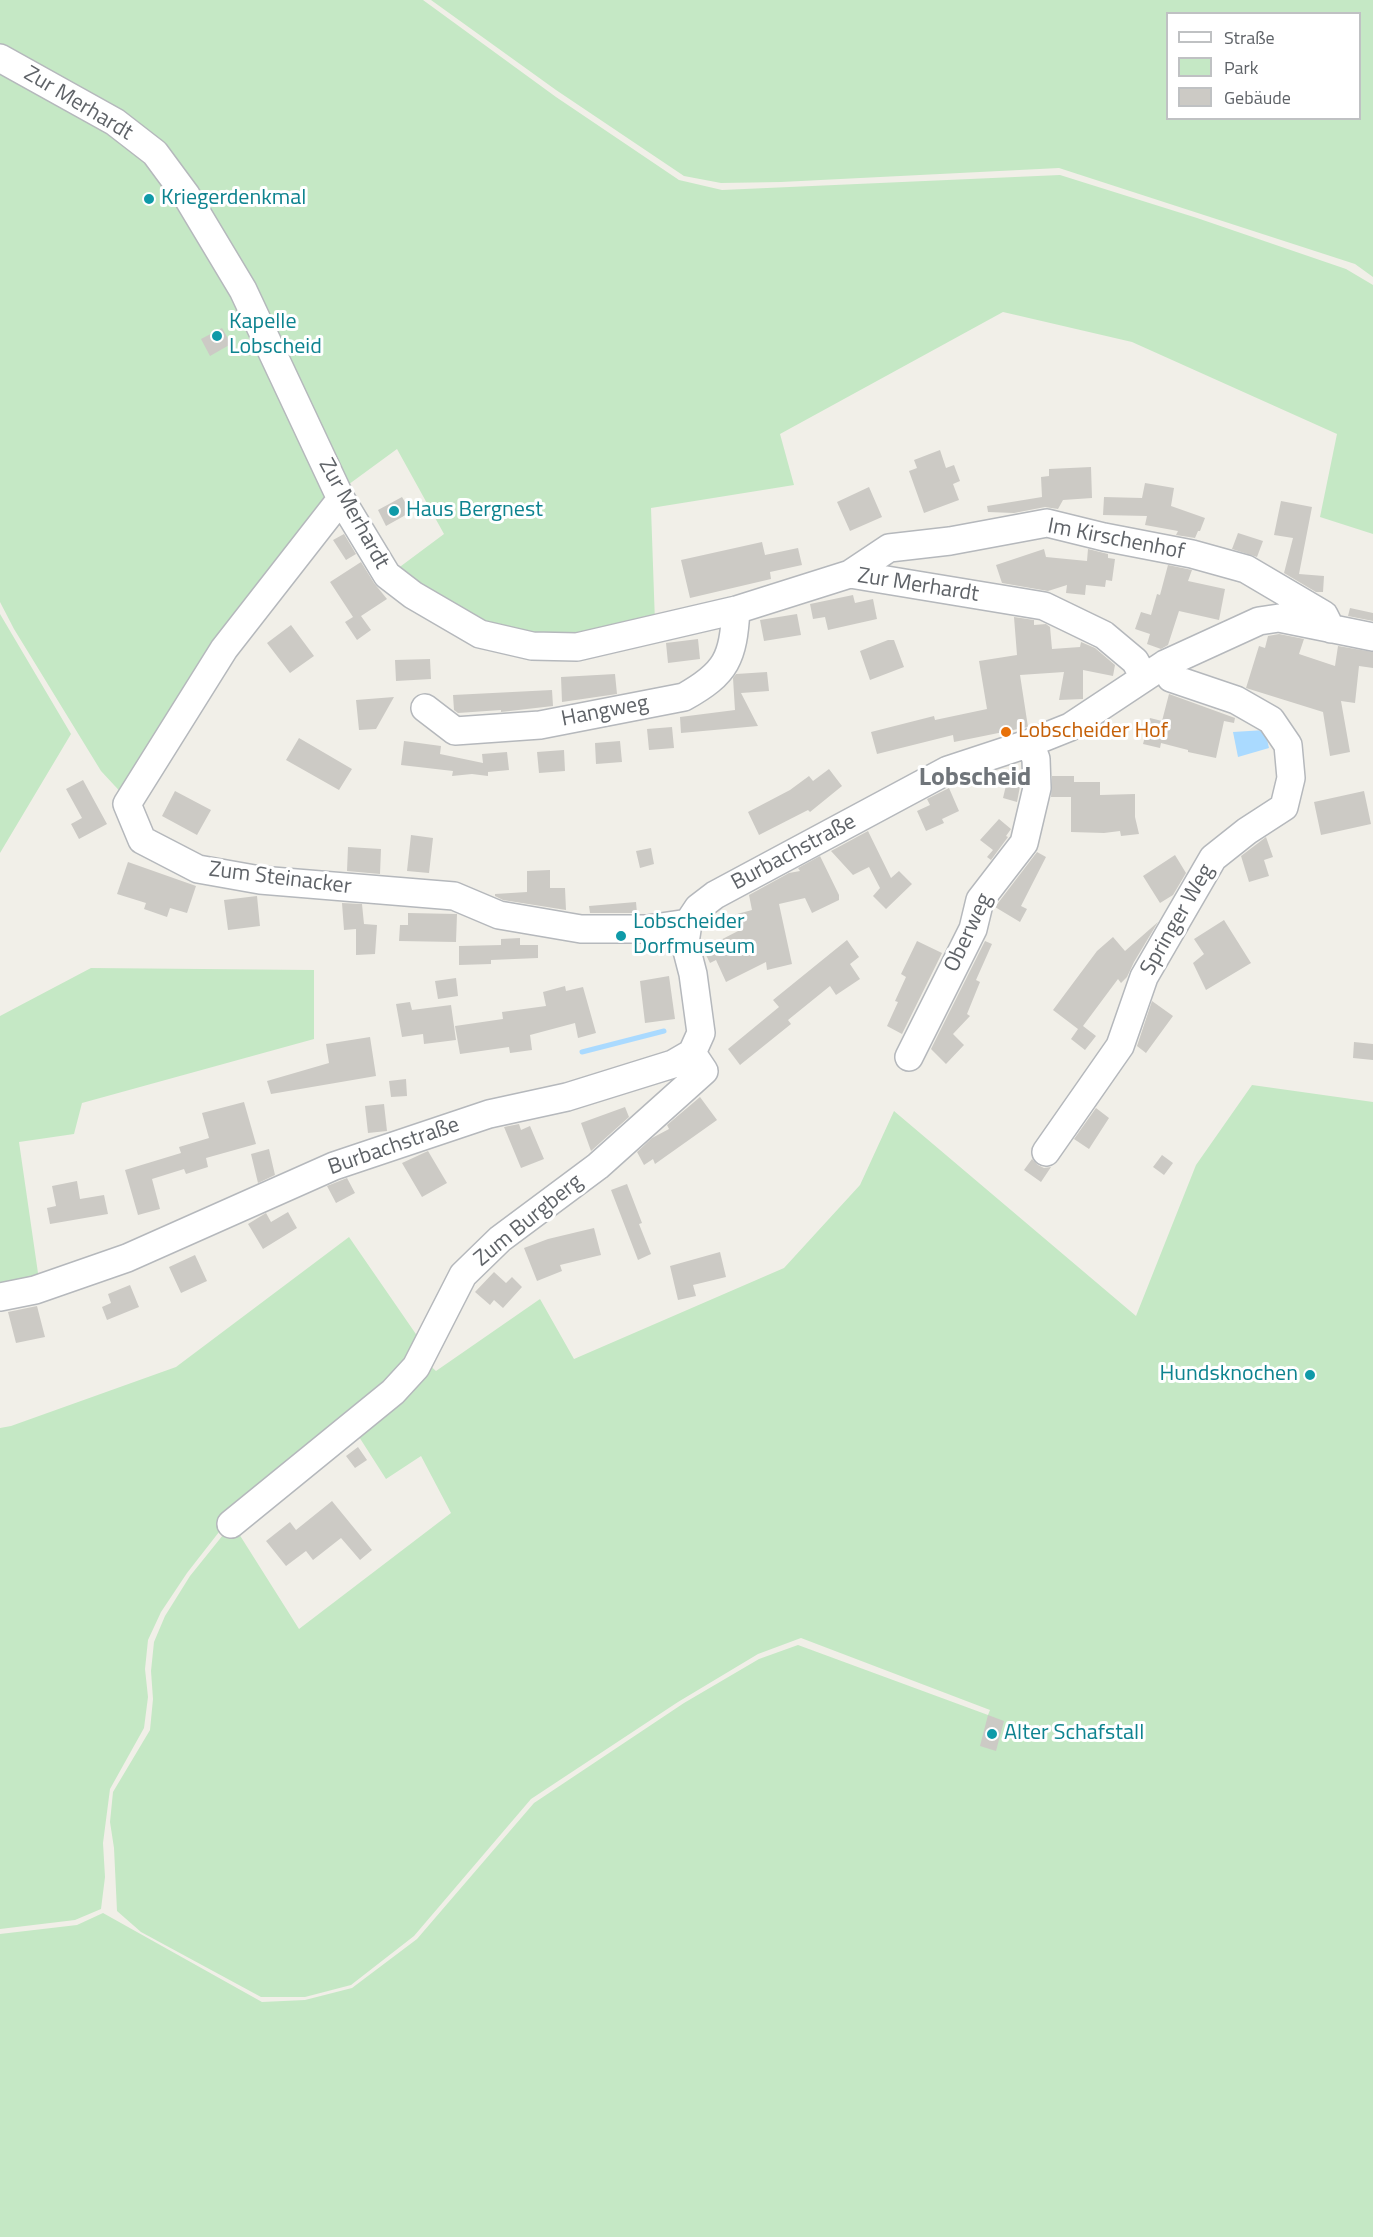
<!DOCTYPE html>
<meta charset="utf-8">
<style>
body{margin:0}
#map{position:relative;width:1373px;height:2237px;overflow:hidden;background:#f1efe8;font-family:"Titillium Web",sans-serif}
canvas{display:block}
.legend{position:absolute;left:1166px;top:12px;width:195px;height:108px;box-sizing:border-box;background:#fff;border:2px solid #bfc1c3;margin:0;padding:8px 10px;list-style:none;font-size:18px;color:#5f6368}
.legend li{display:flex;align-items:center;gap:12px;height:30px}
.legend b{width:30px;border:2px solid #bfc1c3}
</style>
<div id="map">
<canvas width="1373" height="2237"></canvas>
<ul class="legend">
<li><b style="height:8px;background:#fff"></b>Straße</li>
<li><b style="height:16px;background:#c5e8c5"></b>Park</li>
<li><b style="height:16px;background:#cccac5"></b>Gebäude</li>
</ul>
</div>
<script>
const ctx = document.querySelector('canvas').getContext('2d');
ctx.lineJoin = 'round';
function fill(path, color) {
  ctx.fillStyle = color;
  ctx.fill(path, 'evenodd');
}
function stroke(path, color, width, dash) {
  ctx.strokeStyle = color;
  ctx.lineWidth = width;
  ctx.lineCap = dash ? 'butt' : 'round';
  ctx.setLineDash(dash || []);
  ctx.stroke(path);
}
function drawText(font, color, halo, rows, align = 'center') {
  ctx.font = font + ' "Titillium Web",sans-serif';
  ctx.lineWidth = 6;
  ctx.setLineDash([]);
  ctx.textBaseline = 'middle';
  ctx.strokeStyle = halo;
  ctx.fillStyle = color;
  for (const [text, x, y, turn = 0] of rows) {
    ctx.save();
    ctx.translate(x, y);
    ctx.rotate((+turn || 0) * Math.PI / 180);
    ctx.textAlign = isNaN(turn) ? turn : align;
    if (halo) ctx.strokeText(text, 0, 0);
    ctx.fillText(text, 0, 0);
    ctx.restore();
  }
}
fill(new Path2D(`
 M0 0H423L556 97 679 180 722 190 1060 175 1197 218 1346 269 1373 285V534L1320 517 1337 434 1132 342 1003 312 780 434 794 485 651 508 655 623 577 644 481 631 393 572 444 534 397 449 341 490 192 195 0 55Z
 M431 0H1373V277L1355 264 1059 168 781 182 721 183 684 176 556 90ZM1168 14H1360V118H1168Z
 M0 62 134 140 186 201 337 498 127 799 101 771 14 629 0 602Z
 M0 614 71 734 0 853Z
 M91 968 314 970V1039L82 1103 74 1134 19 1142 39 1280 0 1287V1016Z
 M1252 1085 1373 1102V2237H0V1934L77 1925 103 1913 262 2002 305 2000 352 1988 417 1939 534 1803 684 1703 759 1659 798 1645 988 1715 990 1710 801 1638 758 1654 678 1702 531 1799 414 1936 351 1985 305 1997H261L141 1932 117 1911 114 1848 110 1822 113 1792 150 1730 153 1699 151 1671 154 1642 165 1616 190 1576 223 1535 234 1526 299 1629 451 1513 421 1456 386 1479 354 1429 426 1362 436 1371 540 1299 574 1359 784 1268 860 1185 894 1111 1136 1316 1196 1165Z
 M349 1237 420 1340 389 1388 219 1532 187 1573 161 1612 148 1640 145 1669 148 1697 144 1728 110 1789 103 1843 105 1877 101 1909 75 1920 0 1929V1428L11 1426 176 1367Z`), '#c5e8c5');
fill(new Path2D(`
 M1265 730 1269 748 1238 757 1233 732Z`), '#aadaff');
stroke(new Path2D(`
 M582 1052 664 1031`), '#aadaff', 5);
fill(new Path2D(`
 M222 328 231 344 210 356 201 339Z
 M940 450 946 468 954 465 960 481 953 484 959 500 924 513 909 471 917 468 914 460Z
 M1091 467 1092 498 1063 500 1058 509 1045 507 1014 513 988 512 987 506 1042 497 1041 477 1049 476V469Z
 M1145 483 1174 488 1171 506 1205 518 1200 531H1198L1195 538 1176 535 1178 531 1145 525 1147 516 1103 515 1104 497 1142 498Z
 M869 487 882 517 850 531 837 502Z
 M402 497 411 512 386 526 378 510Z
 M1281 501 1312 507 1299 574 1324 576 1323 592H1316L1284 573 1293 538 1274 535Z
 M1238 533 1263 541 1257 557 1232 549Z
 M344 534 356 554 346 560 333 540Z
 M762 542 765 555 798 548 802 565 770 572 771 579 690 598 681 560Z
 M1044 549 1046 557 1087 561 1088 549 1108 554V558L1115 559 1112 581 1106 580 1105 587 1086 585 1085 595 1066 593 1067 585 1048 591 1002 583 996 565Z
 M361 562 374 583 387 599 361 616 371 630 357 640 345 622 353 617 330 582Z
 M1168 565 1192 570 1188 581 1225 589 1219 620 1179 611 1168 645 1161 649 1147 644 1150 634 1135 629 1141 612 1151 615 1157 594 1160 595Z
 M853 595 855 603 873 599 877 619 828 630 825 617 813 619 810 604Z
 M1350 608 1373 613V621L1348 616Z
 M797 614 801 635 764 641 760 620Z
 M1014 617 1034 620V625L1046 624 1050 627 1052 649 1080 647 1081 642 1095 648 1115 665 1113 676 1083 670V699L1059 700 1064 672 1020 675 1028 727 954 742 953 735 877 754 871 732 934 716 935 720 987 709 979 661 1017 655Z
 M291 625 314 656 290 673 267 643Z
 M1279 634 1304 639 1299 654 1335 666 1338 646 1373 652V668L1359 666 1355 703 1341 701 1350 752 1330 756 1323 712 1246 688 1259 646 1265 648 1268 636Z
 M698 639 700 659 668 663 666 643Z
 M888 640H894L904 667 870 680 860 651Z
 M430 659 431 679 396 681 395 660Z
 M767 672 769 691 741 693 758 726 681 733 680 717 735 710 733 678 736 674Z
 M615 674 617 694 562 702 561 677Z
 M552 690 553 706 501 712V710L458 713 454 710 453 695Z
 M1169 694 1235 718 1234 723 1224 721 1216 758 1188 752V750L1161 743 1160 748 1143 744 1150 718 1162 721Z
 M394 697 376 729 359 730 356 700Z
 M672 727 674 748 649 750 647 729Z
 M299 738 352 769 339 790 286 760Z
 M404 741 441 746 440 754 483 763 482 754 507 752 509 770 488 772V776L472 774 452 776 453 771 401 765Z
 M620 741 622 762 596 764 595 743Z
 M564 750 565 771 539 773 537 752Z
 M829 769 842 786 810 812 808 810 759 835 748 812 790 790 809 776 813 781Z
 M1052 776H1074V782H1100V795L1135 794V817L1139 834 1121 836 1120 831 1104 833 1071 832V797H1051Z
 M1008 777 1021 781 1017 802 1003 798Z
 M83 780 107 824 79 839 71 824 82 818 66 789Z
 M949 788 959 811 942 819 944 823 926 831 917 811 930 805 927 799Z
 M175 791 211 810 197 835 162 816Z
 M1364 791 1371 824 1321 835 1314 802Z
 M999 819 1011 829 1006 836 1008 837 991 860 987 857 993 850 980 840Z
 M868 831 891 878 899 871 912 884 886 909 873 896 880 888 869 867 853 875 831 851Z
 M411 835 433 838 429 873 407 871Z
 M1266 837 1273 857 1264 860 1269 876 1249 882 1241 856Z
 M348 847 381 849 380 874 347 871Z
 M651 848 654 864 640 868 636 851Z
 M1037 852 1046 857 1021 906 1027 909 1020 922 995 907Z
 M1175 855 1186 873 1173 895 1160 903 1143 876Z
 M820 856 839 895V900L812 913 805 898 779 904 792 964 767 970 766 962 726 982 716 960 710 963 703 949 740 930 737 914 752 910 749 895 789 873 800 871 798 868Z
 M128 862 196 886 187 913 170 908 167 917 144 909 146 903 117 894Z
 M550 870V888H565L566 910 503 900 495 896V894L527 892V871Z
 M257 896 260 926 228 930 224 900Z
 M636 902 637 913H590L589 906Z
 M342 903 362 904 364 924 377 925 375 954 356 955V929L344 930Z
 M408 913 457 914 456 942 399 941 400 925H408Z
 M1224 920 1251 963 1206 990 1193 963 1204 954 1194 939Z
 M1158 922 1134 962 1127 977 1121 983 1118 979 1083 1026 1096 1036 1085 1050 1071 1039 1078 1029 1053 1010 1097 951 1113 937 1125 951Z
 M520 938V945H538V958L491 960V964L459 965V946L501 945V939Z
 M847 940 859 957 850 964 860 979 836 995 830 986 788 1020 791 1024 740 1065 728 1049 779 1007 773 1000Z
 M917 941 942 953 902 1034 887 1026 898 1002 895 1001 906 977 901 974Z
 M985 941 992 944 976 980 980 982 967 1014 970 1016 953 1034 964 1045 946 1064 931 1049Z
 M669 976 675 1019 645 1023 640 981Z
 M456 978 458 996 438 999 435 981Z
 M565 986 566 991 583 987 596 1033 578 1038 575 1023 530 1035 532 1050 510 1053 509 1047 460 1054 455 1026 503 1019 502 1012 546 1006 543 992Z
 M1152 1001 1173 1016 1146 1053 1137 1046Z
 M410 1002 412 1010 451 1005 456 1040 424 1044 423 1034 402 1037 396 1004Z
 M370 1037 376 1076 271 1094 267 1081 329 1063 326 1044Z
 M1354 1042 1373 1044V1060L1353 1058Z
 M406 1079 407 1096 391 1097 389 1081Z
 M700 1097 717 1120 655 1164 653 1159 644 1165 637 1152 652 1138 669 1129 667 1125Z
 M244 1102 256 1144 206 1158 208 1167 186 1174 184 1169 152 1179 160 1209 138 1215 125 1170 181 1153 179 1147 209 1138 202 1113Z
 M384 1104 387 1131 368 1133 365 1106Z
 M625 1107 629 1117 591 1151 581 1123Z
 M1096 1108 1109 1118 1089 1149 1074 1139Z
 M519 1124 521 1130 530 1126 544 1159 521 1168 504 1127Z
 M269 1149 275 1175 258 1183 251 1154Z
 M428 1151 447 1183 422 1197 402 1163Z
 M1162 1155 1173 1163 1164 1175 1153 1167Z
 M1032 1159 1038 1165 1044 1168 1051 1167 1041 1182 1024 1170Z
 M347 1178 355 1193 336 1203 327 1186Z
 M77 1181 80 1199 104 1195 108 1214 50 1224 47 1208 56 1206 52 1186Z
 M627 1184 642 1223 639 1224 651 1254 638 1260 611 1190Z
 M288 1212 297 1228 263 1249 248 1224 266 1213 271 1222Z
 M594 1228 601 1255 560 1265 562 1271 537 1281 524 1248 548 1239Z
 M720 1252 726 1277 693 1285 696 1296 678 1300 670 1266Z
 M195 1255 207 1281 181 1293 169 1267Z
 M494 1272 506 1283 512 1277 522 1287 503 1308 494 1300 490 1305 475 1292Z
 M130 1285 139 1307 107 1320 102 1307 111 1303 108 1294Z
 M37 1306 45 1337 16 1343 8 1312Z
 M358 1447 367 1460 355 1468 346 1456Z
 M332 1501 372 1550 360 1560 341 1538 313 1560 306 1551 286 1566 266 1541 290 1522 296 1530Z
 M988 1715 1004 1721 996 1751 980 1746Z`), '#cccac5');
const minor = new Path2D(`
 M0 58 115 122 155 153 186 195 243 290 341 499 387 575 413 595 480 634 532 646 577 647 736 610 850 574 1044 606 1104 635 1135 661 1144 677
 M341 499 224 649 127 804 142 840 198 869 260 880 454 896 499 915 581 929H647L688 923
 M850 574 889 548 950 541 1047 523 1104 537 1192 554 1246 569 1324 615 1331 629
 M425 708 455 731 540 725 684 697C727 673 733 658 736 610
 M909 1057 973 929 980 900 1024 843 1037 788 1036 759 1030 743
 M1046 1152 1120 1046 1144 977 1213 858 1247 831 1284 807 1291 778 1288 745 1271 720 1236 700 1171 678 1165 664
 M0 1297 35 1290 127 1258 334 1166 489 1114 567 1097 673 1064 692 1053 701 1033 693 974 685 943 688 923 698 908 715 895 948 770 1030 743 1070 727 1165 664 1259 621 1279 618 1373 637
 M231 1524 393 1392 416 1367 463 1275 500 1239 598 1166 704 1071 692 1053`);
stroke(minor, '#b5b8bc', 30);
stroke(minor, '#fff', 27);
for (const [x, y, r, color] of [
 [149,199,6,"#0f9aa8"],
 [217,336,6,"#0f9aa8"],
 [394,511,6,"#0f9aa8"],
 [1006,732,6,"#e8710a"],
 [621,936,6,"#0f9aa8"],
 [1310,1375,6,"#0f9aa8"],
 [992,1734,6,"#0f9aa8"]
]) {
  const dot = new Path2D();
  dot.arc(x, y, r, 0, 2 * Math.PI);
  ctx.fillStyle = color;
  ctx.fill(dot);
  stroke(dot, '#fff', 2);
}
drawText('22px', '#5f6368', '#fff', [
 ["Zur Merhardt",78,104,31],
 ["Zur Merhardt",353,514,61],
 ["Im Kirschenhof",1116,540,11],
 ["Zur Merhardt",918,586,9],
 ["Hangweg",605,712,-11],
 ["Burbachstraße",794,853,-28],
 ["Zum Steinacker",280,879,7],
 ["Springer Weg",1178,920,-60],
 ["Oberweg",969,933,-65],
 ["Burbachstraße",394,1147,-19],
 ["Zum Burgberg",529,1221,-39]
]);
drawText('22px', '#0d838f', '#fff', [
 ["Kriegerdenkmal",161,199],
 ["Kapelle",229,323],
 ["Lobscheid",229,348],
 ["Haus Bergnest",406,511],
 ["Lobscheider",633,923],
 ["Dorfmuseum",633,948],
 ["Hundsknochen",1298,1375,"right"],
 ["Alter Schafstall",1004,1734]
], 'left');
drawText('22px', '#c56008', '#fff', [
 ["Lobscheider Hof",1018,732]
], 'left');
drawText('bold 26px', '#70757a', '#fff', [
 ["Lobscheid",975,779]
]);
</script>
